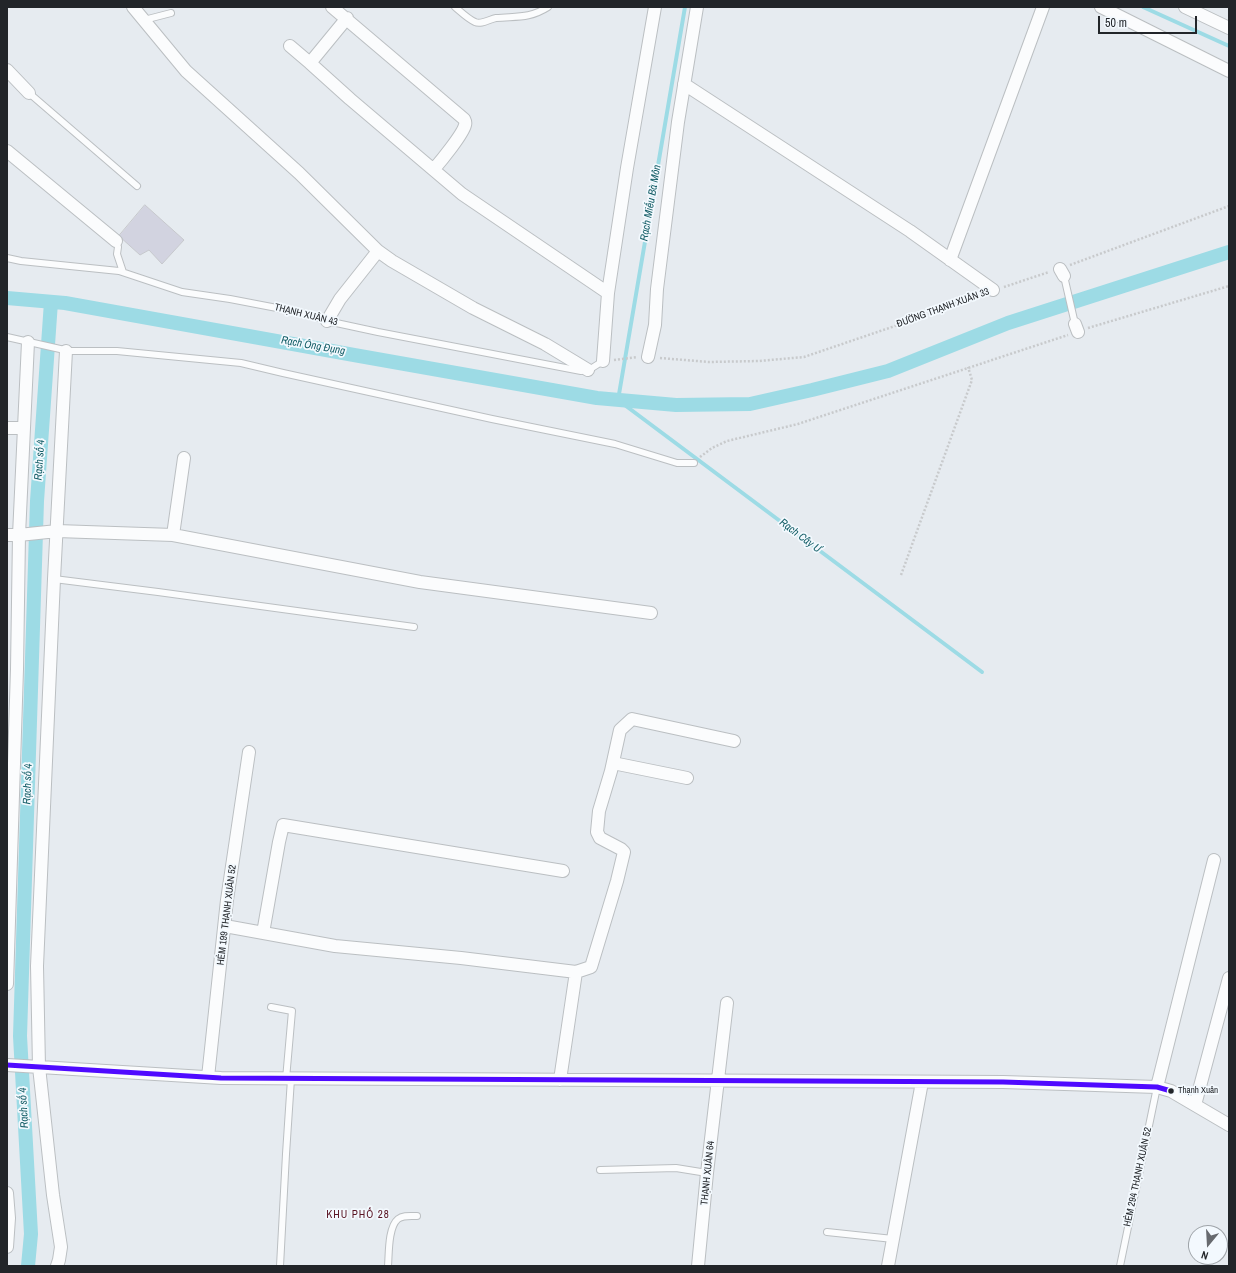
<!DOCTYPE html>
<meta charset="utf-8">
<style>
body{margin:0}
#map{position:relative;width:1236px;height:1273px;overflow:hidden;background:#e6ebf0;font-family:"Archivo Narrow",sans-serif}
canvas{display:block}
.frame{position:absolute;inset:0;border:8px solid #222529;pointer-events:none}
.north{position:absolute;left:1188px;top:1225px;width:40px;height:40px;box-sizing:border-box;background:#f3f9fe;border:1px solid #9fa4a9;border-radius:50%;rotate:198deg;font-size:11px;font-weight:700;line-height:16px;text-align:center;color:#222529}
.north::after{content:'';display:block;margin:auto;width:14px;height:18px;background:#676a6f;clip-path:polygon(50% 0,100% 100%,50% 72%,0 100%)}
.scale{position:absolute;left:1098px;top:16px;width:99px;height:18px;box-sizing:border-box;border:2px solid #222529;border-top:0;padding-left:5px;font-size:12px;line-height:14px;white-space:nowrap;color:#222529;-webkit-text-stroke:3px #f3f9fe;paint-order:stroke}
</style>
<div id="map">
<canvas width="1236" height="1273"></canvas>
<div class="frame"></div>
<div class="north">N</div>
<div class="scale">50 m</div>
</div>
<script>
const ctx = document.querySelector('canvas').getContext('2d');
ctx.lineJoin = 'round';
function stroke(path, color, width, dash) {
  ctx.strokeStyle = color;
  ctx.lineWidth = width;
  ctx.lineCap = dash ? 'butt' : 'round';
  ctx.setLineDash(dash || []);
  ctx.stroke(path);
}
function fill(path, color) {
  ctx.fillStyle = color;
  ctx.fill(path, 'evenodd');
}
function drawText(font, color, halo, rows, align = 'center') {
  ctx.font = font + ' "Archivo Narrow",sans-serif';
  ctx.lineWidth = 3.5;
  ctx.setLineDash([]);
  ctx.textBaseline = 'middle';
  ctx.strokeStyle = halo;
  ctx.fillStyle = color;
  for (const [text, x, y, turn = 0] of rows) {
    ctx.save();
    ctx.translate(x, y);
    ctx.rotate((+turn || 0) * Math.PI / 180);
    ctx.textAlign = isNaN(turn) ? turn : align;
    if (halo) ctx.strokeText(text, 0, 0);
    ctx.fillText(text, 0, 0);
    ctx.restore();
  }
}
stroke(new Path2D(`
 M685 7 618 400 982 672
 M1143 7 1229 46`), '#9ddbe5', 4);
stroke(new Path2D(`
 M7 298 65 303 354 355 597 398 676 405 750 404 812 390 888 371 1008 323 1229 252
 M28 1266 31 1234 20 1036 37 501 51 302`), '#9ddbe5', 14);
const building = new Path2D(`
 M145 205 184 240 162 264 149 250 140 255 119 236Z`);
fill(building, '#d2d3e0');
stroke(building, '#c6c8cc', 1);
const service = new Path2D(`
 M455 7C461 12 468 19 475 22 481 25 490 19 496 18 516 16 529 19 548 7
 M144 20 171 13
 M29 93 137 186
 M116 241 118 247 117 254 123 272
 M7 258 21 261 119 271 182 292 230 299 303 313 327 321 378 332 581 371 592 368 603 361
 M1064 276 1075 324
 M7 337 69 351H117L241 363 283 373 492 419 615 444 677 463H694
 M54 579 158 592 414 627
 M271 1007 292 1011 286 1079
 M600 1170 676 1168 707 1173
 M827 1232 893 1239
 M280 1266 286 1154 291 1079
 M388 1266C389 1254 388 1227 398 1219 403 1215 410 1216 417 1216
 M1120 1266 1157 1087`);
const minor = new Path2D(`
 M133 7 186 71 299 173 378 251
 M332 7 464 119C465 121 466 122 465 125 463 134 441 161 434 169
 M1101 7 1229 71
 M1185 7 1229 28
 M290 46 310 63 350 99 462 194 608 293
 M310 63 347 18
 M7 70 29 93
 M684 84 910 231 993 290
 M7 151 116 241
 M950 260 1043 7
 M1060 269 1064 276
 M327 321 340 299 378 251 392 261 473 308 545 344 588 370
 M1075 324 1078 332
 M648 357 655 325 657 289 678 122 697 7
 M603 361 608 293 627 168 655 7
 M7 428H24
 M7 535H19L57 531 173 535 184 458
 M173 535 420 582 651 613
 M613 763 687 778
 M225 926 335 946 461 958 576 972 560 1080
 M263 933 279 842 283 825 563 871
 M576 972 591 967 617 881 624 852 621 849 600 838 597 832 599 811 611 771 620 730 632 719 734 741
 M7 984 17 669 19 535 28 342
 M7 1065 221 1078 1003 1082 1157 1087 1171 1091 1229 1125
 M208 1077 227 900 249 752
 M1157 1087 1214 860
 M1195 1105 1229 978
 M7 1193 9 1218 7 1247
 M57 1266 59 1260 61 1247 53 1195 39 1067 37 966 54 579 66 351
 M698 1266 707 1173 727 1003
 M888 1266 922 1082`);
stroke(service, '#bbbfc2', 8);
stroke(minor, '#bbbfc2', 14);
stroke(new Path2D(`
 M1070 265 1229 206
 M1004 287 1049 272
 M1088 328 1229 286
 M660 358 709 362 759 361 804 357 892 327 978 295
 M614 360 637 357
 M700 457 712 448 727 441 798 424 1068 335
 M901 575 972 380 968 367`), '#c8cacc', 2.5, [2, 2]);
stroke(service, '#fbfcfd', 6);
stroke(minor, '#fbfcfd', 12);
stroke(new Path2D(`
 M7 1065 221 1078 1003 1082 1157 1087 1171 1091`), '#4f0aff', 5);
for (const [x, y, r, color] of [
 [1171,1091,3.5,"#222529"]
]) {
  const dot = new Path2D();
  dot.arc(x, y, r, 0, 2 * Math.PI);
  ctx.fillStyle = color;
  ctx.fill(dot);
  stroke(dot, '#f3f9fe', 1.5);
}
drawText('9px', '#222529', '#f3f9fe', [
 ["Thạnh Xuân",1178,1091]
], 'left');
drawText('10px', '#222529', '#f3f9fe', [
 ["ĐƯỜNG THẠNH XUÂN 33",943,308,-20],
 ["THẠNH XUÂN 43",306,315,14],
 ["HẺM 199 THẠNH XUÂN 52",227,915,-83],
 ["THẠNH XUÂN 64",708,1173,-84],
 ["HẺM 294 THẠNH XUÂN 52",1138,1177,-78]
]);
drawText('italic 11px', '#135d66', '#f3f9fe', [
 ["Rạch Miếu Bà Môn",651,203,-80],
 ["Rạch Ông Đụng",313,346,10],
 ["Rạch số 4",40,460,-86],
 ["Rạch Cây Ư",800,536,37],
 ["Rạch số 4",28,784,-88],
 ["Rạch số 4",24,1108,-93]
]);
ctx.letterSpacing = '1px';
drawText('11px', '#5a1524', '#f3f9fe', [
 ["KHU PHỐ 28",358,1215]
]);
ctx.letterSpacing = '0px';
</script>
